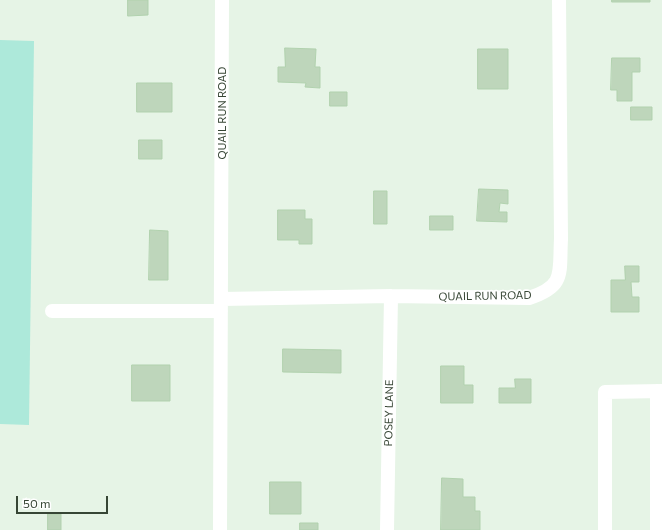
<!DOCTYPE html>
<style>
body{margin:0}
#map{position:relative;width:662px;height:530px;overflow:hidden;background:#e6f4e6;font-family:Commissioner,sans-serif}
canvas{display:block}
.scale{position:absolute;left:16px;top:496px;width:92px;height:18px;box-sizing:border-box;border:2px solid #374635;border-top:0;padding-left:5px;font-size:12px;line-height:14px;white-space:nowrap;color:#374635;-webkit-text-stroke:3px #fff;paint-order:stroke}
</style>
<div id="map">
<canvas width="662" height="530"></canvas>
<div class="scale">50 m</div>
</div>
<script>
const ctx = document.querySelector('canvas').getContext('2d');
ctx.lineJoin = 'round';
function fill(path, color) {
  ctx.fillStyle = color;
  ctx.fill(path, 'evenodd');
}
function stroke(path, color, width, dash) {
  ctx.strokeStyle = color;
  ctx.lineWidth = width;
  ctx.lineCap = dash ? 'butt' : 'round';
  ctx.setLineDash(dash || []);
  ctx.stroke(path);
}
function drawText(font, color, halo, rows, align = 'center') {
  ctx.font = font + ' Commissioner,sans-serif';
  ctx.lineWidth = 3.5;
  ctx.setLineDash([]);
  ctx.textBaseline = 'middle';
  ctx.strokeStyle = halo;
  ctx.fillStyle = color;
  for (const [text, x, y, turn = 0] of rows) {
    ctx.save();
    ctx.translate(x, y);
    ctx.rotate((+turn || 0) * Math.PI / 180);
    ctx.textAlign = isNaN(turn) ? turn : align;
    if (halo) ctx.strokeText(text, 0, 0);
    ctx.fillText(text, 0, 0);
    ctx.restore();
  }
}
fill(new Path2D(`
 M0 40 34 41 29 425 0 424Z`), '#ade9da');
const building = new Path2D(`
 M128 0H148V15L128 16Z
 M612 0H650V2H612Z
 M285 48 316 49 315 67H320V88L305 87 306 83 278 82V67H285Z
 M478 49H508V89H478Z
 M612 58H640V72H632V101H617V90H611Z
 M137 83H172V112H137Z
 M330 92H347V106H330Z
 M631 107H652V120H631Z
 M139 140H162V159H139Z
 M479 189 508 190V204L500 203 499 212H507V222L477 221Z
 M374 191H387V224H374Z
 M278 210H305V219H312V244H299V240H278Z
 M430 216H453V230H430Z
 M150 230 168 231V280H149Z
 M625 266H639V282H631L632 297H639V312H611V280H625Z
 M283 349 341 350V373L283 372Z
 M132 365H170V401H132Z
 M441 366H464V385H473V403H441Z
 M515 379H531V403H499V388H515Z
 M442 478 463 479V497H475V511H480V530H441Z
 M270 482H301V514H270Z
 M48 514H61V530H48Z
 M300 523H318V530H300Z`);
fill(building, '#bed6bb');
stroke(building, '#b1d1ae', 1);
stroke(new Path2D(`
 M222 299 391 296 529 298C566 286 559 273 561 239L559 0
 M52 311H221
 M220 530 222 0
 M387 530 391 296
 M605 530V392L662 391
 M657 530V391`), '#fff', 14);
drawText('11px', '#374635', '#fff', [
 ["QUAIL RUN ROAD",222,113,-90],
 ["QUAIL RUN ROAD",485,296,-1],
 ["POSEY LANE",389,413,-89]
]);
</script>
